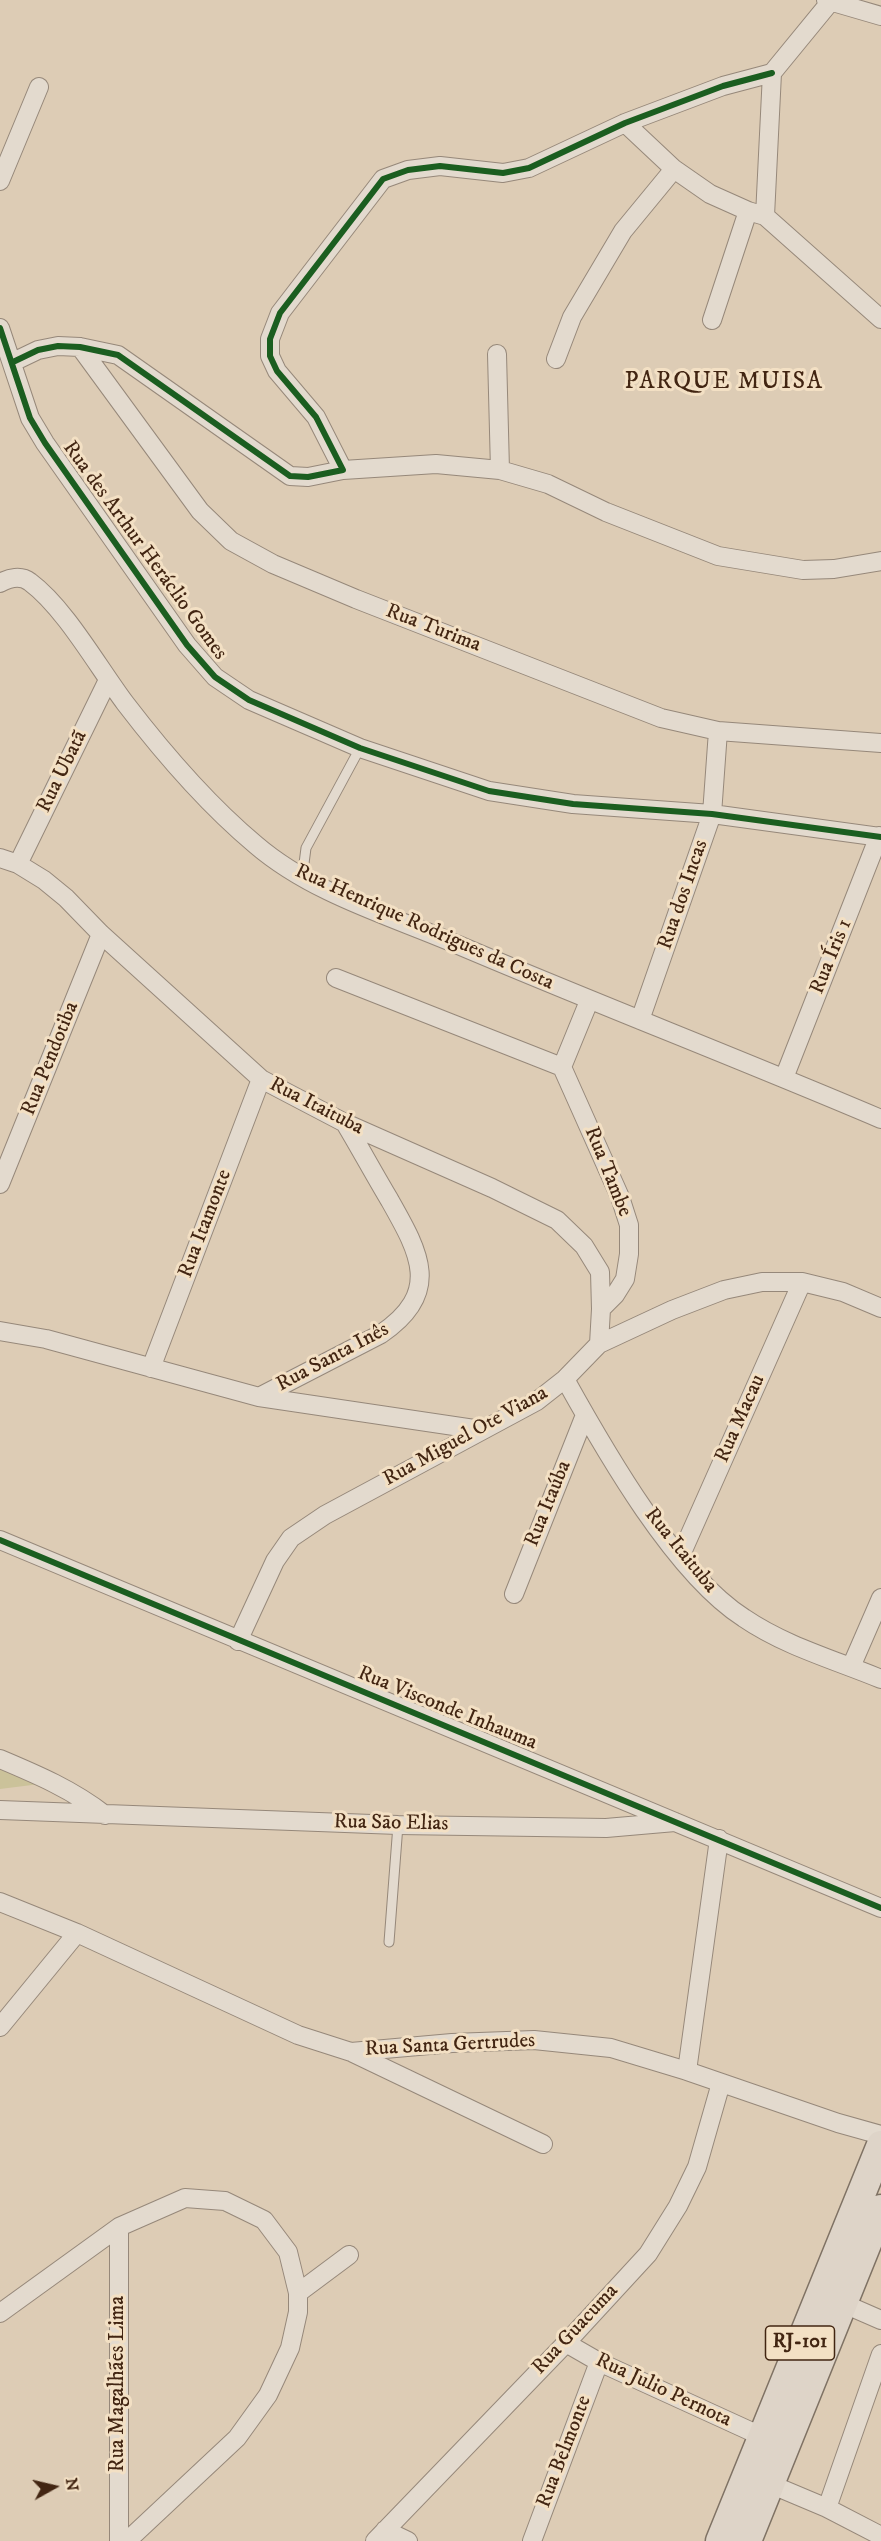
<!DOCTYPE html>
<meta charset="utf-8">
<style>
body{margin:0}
#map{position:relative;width:881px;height:2541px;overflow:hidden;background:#ddccb5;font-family:"IM FELL DW Pica",serif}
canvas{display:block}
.north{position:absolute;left:24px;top:2457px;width:60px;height:60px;-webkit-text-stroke:4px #f3e0c4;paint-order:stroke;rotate:82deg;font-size:16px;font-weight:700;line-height:24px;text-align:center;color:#422512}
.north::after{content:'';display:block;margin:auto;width:21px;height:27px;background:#422512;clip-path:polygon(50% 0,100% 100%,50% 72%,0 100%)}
</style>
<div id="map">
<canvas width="881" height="2541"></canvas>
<div class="north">N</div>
</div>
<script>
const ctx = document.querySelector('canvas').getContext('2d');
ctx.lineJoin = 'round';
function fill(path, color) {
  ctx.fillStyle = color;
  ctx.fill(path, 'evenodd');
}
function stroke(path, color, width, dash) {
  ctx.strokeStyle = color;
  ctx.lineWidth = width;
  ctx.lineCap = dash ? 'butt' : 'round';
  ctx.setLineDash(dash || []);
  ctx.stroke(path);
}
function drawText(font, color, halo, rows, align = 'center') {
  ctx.font = font + ' "IM FELL DW Pica",serif';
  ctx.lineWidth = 6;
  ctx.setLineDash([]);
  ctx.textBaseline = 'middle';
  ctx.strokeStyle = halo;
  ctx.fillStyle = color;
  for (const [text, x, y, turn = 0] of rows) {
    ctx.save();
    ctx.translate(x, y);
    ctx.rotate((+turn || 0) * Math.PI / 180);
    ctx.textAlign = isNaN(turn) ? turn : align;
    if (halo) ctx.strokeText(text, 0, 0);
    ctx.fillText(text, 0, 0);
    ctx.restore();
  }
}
fill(new Path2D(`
 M0 1764 48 1783 0 1789Z`), '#cbc29a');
const lane = new Path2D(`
 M302 879 306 848 360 748
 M389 1942 398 1825`);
const street = new Path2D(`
 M826 0 881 16
 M625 123 674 169 710 194 748 211
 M0 181 39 87
 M765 216 772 73 831 1
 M712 320 748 211 765 216 881 319
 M0 328 30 418 45 443 187 645 215 677 249 700 360 748 489 791 573 804 712 814 881 837
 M80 347 200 511 231 541 273 564 356 599 661 718 718 731 881 743
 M497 354 500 470
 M556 359 572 317 623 231 674 169
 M13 362 38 350 58 346 80 347 118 355 290 476 308 477 343 470 316 417 277 371 270 356V339L280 313 383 179 408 170 440 166 503 173 529 168 625 123 723 86 772 73
 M343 470 436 464 500 470 548 484 606 512 718 556 803 570 834 569 881 561
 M0 583C9 578 21 575 30 582 65 608 98 667 125 703 164 754 207 804 256 845 312 893 388 915 456 944 597 1004 740 1059 881 1119
 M0 858 18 864 44 880 66 898 101 934 261 1079 345 1123 492 1188 557 1220 584 1246 600 1272 601 1309 599 1344
 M18 864 108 680
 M336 978 562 1067
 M589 1001 562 1067 620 1197 629 1225V1254L625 1279 615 1295 601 1309
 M640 1020 712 814 718 731
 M784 1078 879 836
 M0 1184 101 934
 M0 1331 46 1339 259 1397 481 1430
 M151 1368 261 1079
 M565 1379C605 1451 675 1574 744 1618 785 1646 835 1660 881 1679
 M259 1397 381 1334C443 1292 419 1252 389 1199 374 1174 360 1148 345 1123
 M0 1540 881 1908
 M680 1557 802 1282
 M514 1594 585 1415
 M238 1641 275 1561 291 1538 325 1515 537 1401 565 1379 599 1344 672 1310 724 1290 762 1282H802L843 1292 881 1308
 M851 1667 881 1598
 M0 1759C38 1775 73 1790 105 1815
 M0 1810 398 1825 606 1828 675 1822
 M0 1902 77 1933 298 2035 351 2052 452 2043 534 2040 611 2048 687 2071 838 2123 881 2135
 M0 2027 77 1933
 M353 2053 543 2144
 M687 2071 719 1839
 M298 2293 349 2255
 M842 2303 881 2320
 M0 2313 119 2227 185 2198 225 2201 264 2220 288 2252 298 2293V2312L290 2348 268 2395 237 2438 127 2541
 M566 2343 599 2362 761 2436
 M770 2484 827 2508 881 2536
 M827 2508 881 2354
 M385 2530 408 2541
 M119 2541V2227
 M375 2541 566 2343 648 2254 678 2206 697 2167 721 2083
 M532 2541 599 2362`);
const primary = new Path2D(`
 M720 2541 881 2145
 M747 2541 881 2209`);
stroke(lane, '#96887a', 11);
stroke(street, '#96887a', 20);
stroke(primary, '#7f7264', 31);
stroke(lane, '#e3dace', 9);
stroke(street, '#e3dace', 18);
stroke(primary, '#ded4c8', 28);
stroke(new Path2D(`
 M0 328 30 418 45 443 187 645 215 677 249 700 360 748 489 791 573 804 712 814 881 837
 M13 362 38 350 58 346 80 347 118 355 290 476 308 477 343 470 316 417 277 371 270 356V339L280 313 383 179 408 170 440 166 503 173 529 168 625 123 723 86 772 73
 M0 1540 881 1908`), '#1b5e20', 6);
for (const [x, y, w] of [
 [800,2343,69]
]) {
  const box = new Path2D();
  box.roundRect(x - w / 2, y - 17, w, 34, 4.5);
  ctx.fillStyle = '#f3e0c4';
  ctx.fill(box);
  stroke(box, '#422512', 1.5);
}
drawText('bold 20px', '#422512', null, [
 ["RJ-101",800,2343]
]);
drawText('21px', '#422512', '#f3e0c4', [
 ["Rua des Arthur Heráclio Gomes",144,551,54],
 ["Rua Turima",433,629,21],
 ["Rua Ubatã",63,772,-64],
 ["Rua dos Incas",684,895,-71],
 ["Rua Henrique Rodrigues da Costa",424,928,24],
 ["Rua Íris 1",832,957,-68],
 ["Rua Pendotiba",51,1059,-68],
 ["Rua Itaituba",316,1107,27],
 ["Rua Tambe",607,1172,68],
 ["Rua Itamonte",206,1224,-69],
 ["Rua Santa Inês",333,1358,-28],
 ["Rua Macau",741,1419,-66],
 ["Rua Miguel Ote Viana",466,1437,-29],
 ["Rua Itaúba",549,1504,-68],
 ["Rua Itaituba",680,1551,51],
 ["Rua Visconde Inhauma",447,1709,22],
 ["Rua Sāo Elias",391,1824,1],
 ["Rua Santa Gertrudes",450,2046,-3],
 ["Rua Guacuma",576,2330,-47],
 ["Rua Magalhães Lima",119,2384,-90],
 ["Rua Julio Pernota",663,2391,25],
 ["Rua Belmonte",565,2452,-69]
]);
ctx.letterSpacing = '1.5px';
drawText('24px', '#422512', '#f3e0c4', [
 ["PARQUE MUISA",724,383]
]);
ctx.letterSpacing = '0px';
</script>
